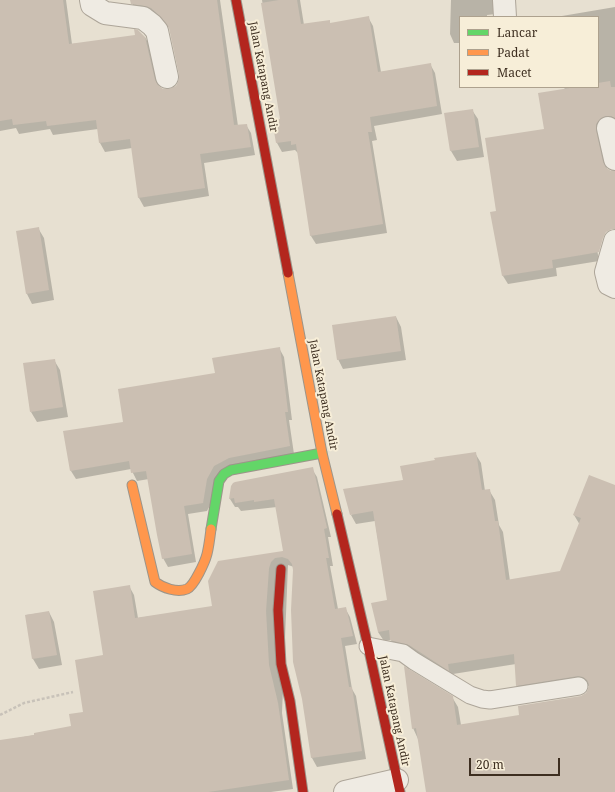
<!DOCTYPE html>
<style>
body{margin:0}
#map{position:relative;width:615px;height:792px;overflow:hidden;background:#e7e0d1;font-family:"Noto Serif",serif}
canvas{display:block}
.legend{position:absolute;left:459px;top:16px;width:140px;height:72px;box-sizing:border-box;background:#f7eed8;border:1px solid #ada18e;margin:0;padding:5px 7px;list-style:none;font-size:12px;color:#3d2e20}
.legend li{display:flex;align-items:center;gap:8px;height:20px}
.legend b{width:20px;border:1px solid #ada18e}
.scale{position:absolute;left:469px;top:758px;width:91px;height:18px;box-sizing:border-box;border:2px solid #3d2e20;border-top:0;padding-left:5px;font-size:12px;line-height:14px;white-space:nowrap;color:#3d2e20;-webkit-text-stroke:3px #f7eed8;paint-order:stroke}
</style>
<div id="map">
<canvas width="615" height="792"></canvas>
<ul class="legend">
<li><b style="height:5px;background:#63d668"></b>Lancar</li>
<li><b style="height:5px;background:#ff974d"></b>Padat</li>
<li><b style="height:5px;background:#b3261e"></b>Macet</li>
</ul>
<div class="scale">20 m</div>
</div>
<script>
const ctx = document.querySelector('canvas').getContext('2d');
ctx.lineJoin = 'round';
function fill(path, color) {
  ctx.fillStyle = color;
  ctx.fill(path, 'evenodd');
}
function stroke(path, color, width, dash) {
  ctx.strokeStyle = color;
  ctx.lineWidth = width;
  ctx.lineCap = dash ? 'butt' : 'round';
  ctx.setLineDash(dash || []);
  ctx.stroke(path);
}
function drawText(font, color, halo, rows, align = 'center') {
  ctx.font = font + ' "Noto Serif",serif';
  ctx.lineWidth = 4;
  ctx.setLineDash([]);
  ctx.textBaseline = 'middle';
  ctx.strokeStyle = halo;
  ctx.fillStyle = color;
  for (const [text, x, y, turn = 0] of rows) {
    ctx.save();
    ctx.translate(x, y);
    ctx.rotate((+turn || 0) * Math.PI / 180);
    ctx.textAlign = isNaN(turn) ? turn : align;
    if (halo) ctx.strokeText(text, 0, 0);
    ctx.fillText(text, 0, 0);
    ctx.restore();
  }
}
fill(new Path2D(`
 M0 0H66L72 44 145 37 150 46 159 87 163 90H170L176 87 180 81V75L171 30 168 26 157 17 137 12 132 3 131 0H220L238 126 246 125 251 133 255 155 204 163 209 196 144 207 139 198 132 148 105 152 100 143 98 129 53 135 50 129 19 134 16 128 0 131Z
 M262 0H300L304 25 329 21 331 24 368 17 373 26 381 72 430 64 435 73 442 114 374 126 377 140 372 141 387 233 316 244 311 236 298 153 295 150 282 152 277 143 281 120Z
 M451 0H500L496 14 487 15V17H460V43H454L450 34Z
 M615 7V124L600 140 607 169 611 172H615V208L591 212 599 261 556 268 557 276 508 284 503 276 492 213 497 212 545 130 565 90 564 87H598V17H556Z
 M472 110 478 119 484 157 457 161 451 151 446 114Z
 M38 228 44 238 54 300 32 304 27 294 17 232Z
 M396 317 401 327 406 360 343 369 338 359Z
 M279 348 284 357 292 420H289L294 454 230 467 207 511 188 514 196 562 168 567 163 558 149 479 137 481 131 469 76 479 71 471 65 432 124 423 216 374Z
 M54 360 60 370 68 417 37 422 31 412Z
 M475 453 481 463 485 491 489 490 495 500 499 525 503 532 510 581 561 572 580 525 574 515 615 486V792H465L418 739 413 728 452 697 458 707 461 725 520 716 581 697 586 695 590 686H584L523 695 517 685 516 664 453 674 454 679 397 650 391 640 384 641 378 632 388 601 375 521 356 524 351 515 404 480Z
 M312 469 317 477 331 537H328L333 566H330L338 609 345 608 350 617 357 644 345 646 352 689 356 696 366 759 317 767 312 758 303 699 294 567 288 565 282 713 293 789 271 792H0V741L35 735 72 727 84 713 129 586 134 595 138 618 213 607 209 581 284 551 277 507 241 511 238 507H235L230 499 232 486Z
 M49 612 54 622 62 665 39 669 33 659 26 615Z`), '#0003');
fill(new Path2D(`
 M0 0H63L69 44 135 35 134 29 138 30 145 37 155 80 158 85 163 89H169L176 86 179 80V75L169 28 161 17 151 8 145 6 131 4 130 0H217L234 125 247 124 251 147 200 154 205 188 138 198 130 139 99 143 96 120 47 126 46 121 13 125 12 119 0 121Z
 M279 0H297L301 24 330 20V23L369 16 378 72 431 63 437 106 370 117 372 132H368L383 224 310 236 296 144 291 145V141L276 143 272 120 280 119 261 3Z
 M610 81 611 87H615V118L611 116H606L600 119 596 124V130L603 162 606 168 611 171H615V229H612L606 232 603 238 599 252 552 260 553 268 502 276 490 212 496 211 485 138 544 129 538 93 576 87H598V83Z
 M473 109 479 147 450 151 444 113Z
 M39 227 49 290 26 294 16 231Z
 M396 316 401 351 337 360 332 325Z
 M280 347 288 412H285L290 446 229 458 214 466 207 479 203 503 184 506 192 554 162 559 157 535 146 471 131 473 129 461 70 471 63 431 123 422 118 389 215 373 212 358Z
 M55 359 63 407 30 412 23 363Z
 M476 452 482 490 490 489 495 521H498L506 580 560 571 581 518 573 515 589 475 615 485V792H426L416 728 412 729 404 666 453 696 457 725 519 715 518 706 581 696 586 693 588 689 589 684 587 680 583 677 578 676 516 686 514 654 448 664 449 671 409 645 390 640 389 630 378 632 371 603 387 600 373 511 350 515 343 489 403 480 400 466 435 460 434 458Z
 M313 467 327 528 324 529 329 558H326L335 609 346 607 353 636 341 638 349 687H352L362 751 311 758 302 699 293 662 291 610 293 570 292 564 288 559 282 557 275 558 271 562 269 568 266 611 269 665 278 703 289 780 208 792H0V740L34 735V733L71 726 69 714 83 712 75 660 103 655 93 591 130 585 135 618 212 606 208 581 218 561 283 551 274 499 254 502V500L235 503 234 498 229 499 231 486 233 483 235 482Z
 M49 611 57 655 32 659 25 615Z`), '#cbbfb2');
const lane = new Path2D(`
 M368 646 403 653 414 661 470 695 482 699 490 700 579 686`);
const street = new Path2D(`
 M91 0 92 5 105 13 143 18 152 25 157 31 167 77
 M504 0 505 17
 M608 128 615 159
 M615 241 606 272 609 284 615 287
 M345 792 397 780`);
const fast = new Path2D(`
 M211 529 219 481 224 474 231 470 322 453`);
const slow = new Path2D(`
 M288 273 322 453 337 514
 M132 485 155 582C163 588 177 593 187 589 194 586 205 562 207 554 209 546 210 537 211 529`);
const jam = new Path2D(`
 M236 0 288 273
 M337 514 368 646 400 792
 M281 569 278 610 281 664 290 701 303 792`);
stroke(lane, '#ada599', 19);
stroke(street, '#ada599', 24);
stroke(fast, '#9c958a', 11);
stroke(slow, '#9c958a', 11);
stroke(jam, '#9c958a', 11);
stroke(new Path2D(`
 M0 715 24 703 73 692`), '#c8c2b9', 2.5, [3, 2]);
stroke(lane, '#efebe3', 17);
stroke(street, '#efebe3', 22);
stroke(fast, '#63d668', 9);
stroke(slow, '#ff974d', 9);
stroke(jam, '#b3261e', 9);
drawText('11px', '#3d2e20', '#f7eed8', [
 ["Jalan Katapang Andir",263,77,79],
 ["Jalan Katapang Andir",323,395,79],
 ["Jalan Katapang Andir",394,711,78]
]);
</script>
